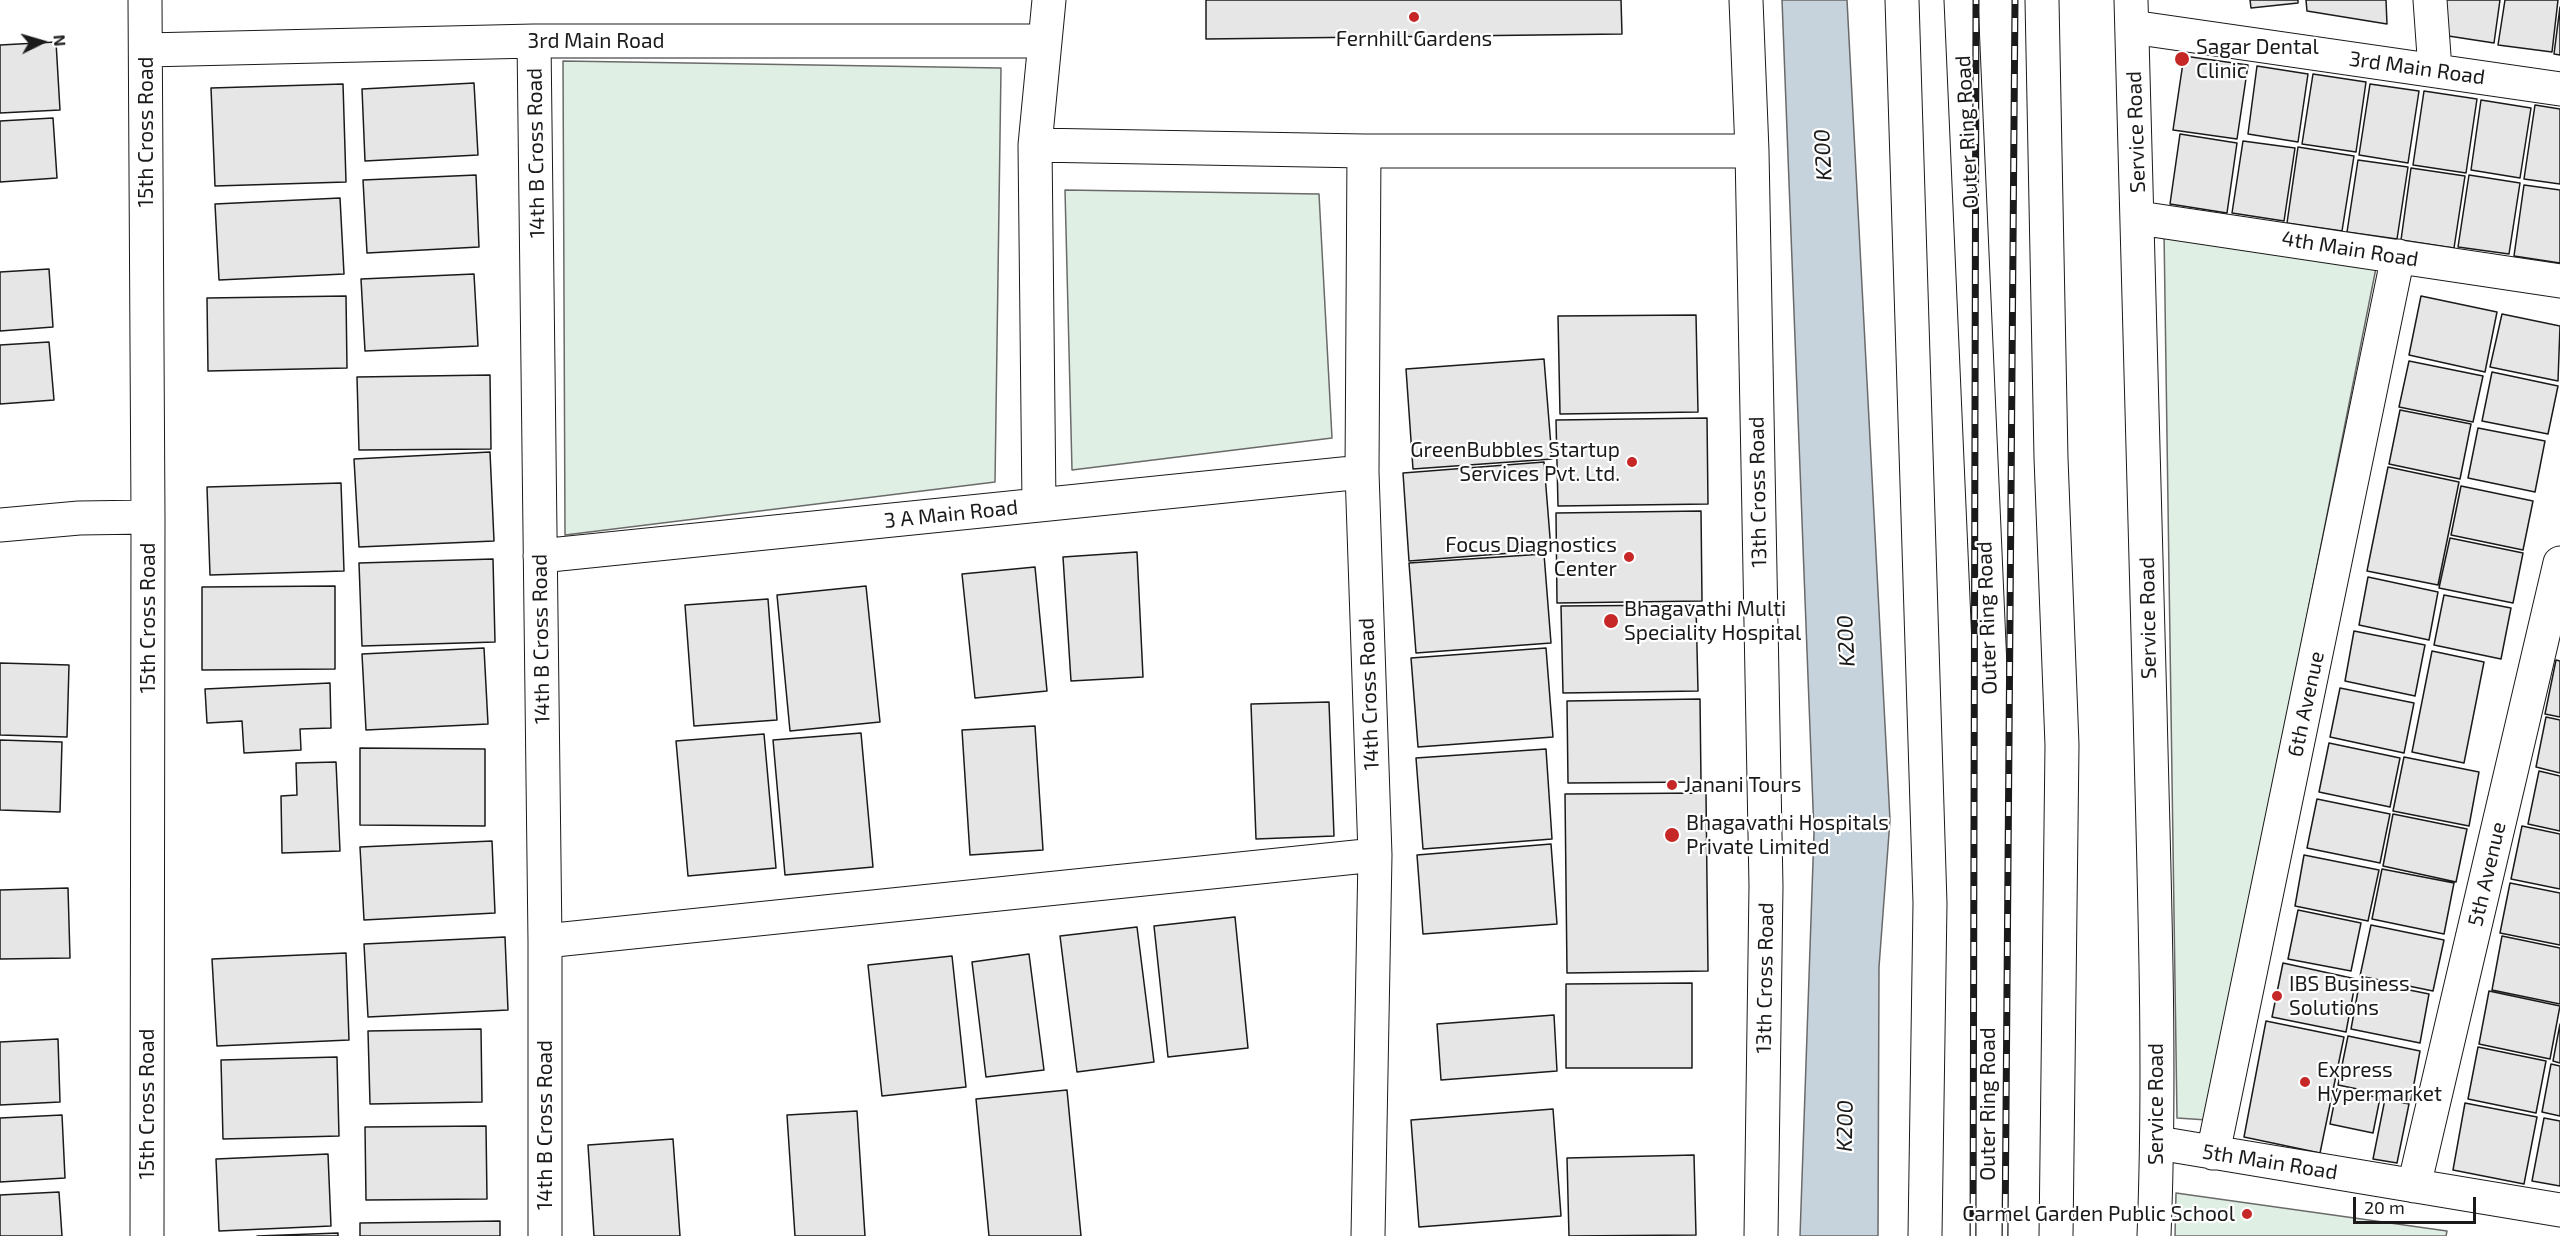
<!DOCTYPE html>
<style>
body{margin:0}
#map{position:relative;width:2560px;height:1236px;overflow:hidden;background:#fff;font-family:"Exo 2",sans-serif}
canvas{display:block}
.north{position:absolute;left:12px;top:12px;width:60px;height:60px;-webkit-text-stroke:4px #fff;paint-order:stroke;rotate:85deg;font-size:16px;font-weight:700;line-height:24px;text-align:center;color:#1a1a1a}
.north::after{content:'';display:block;margin:auto;width:21px;height:27px;background:#1a1a1a;clip-path:polygon(50% 0,100% 100%,50% 72%,0 100%)}
.scale{position:absolute;left:2353px;top:1197px;width:123px;height:27px;box-sizing:border-box;border:3px solid #1a1a1a;border-top:0;padding-left:8px;font-size:18px;line-height:21px;white-space:nowrap;color:#1a1a1a;-webkit-text-stroke:4px #fff;paint-order:stroke}
</style>
<div id="map">
<canvas width="2560" height="1236"></canvas>
<div class="north">N</div>
<div class="scale">20 m</div>
</div>
<script>
const ctx = document.querySelector('canvas').getContext('2d');
ctx.lineJoin = 'round';
function fill(path, color) {
  ctx.fillStyle = color;
  ctx.fill(path, 'evenodd');
}
function stroke(path, color, width, dash) {
  ctx.strokeStyle = color;
  ctx.lineWidth = width;
  ctx.lineCap = dash ? 'butt' : 'round';
  ctx.setLineDash(dash || []);
  ctx.stroke(path);
}
function drawText(font, color, halo, rows, align = 'center') {
  ctx.font = font + ' "Exo 2",sans-serif';
  ctx.lineWidth = 4.5;
  ctx.setLineDash([]);
  ctx.textBaseline = 'middle';
  ctx.strokeStyle = halo;
  ctx.fillStyle = color;
  for (const [text, x, y, turn = 0] of rows) {
    ctx.save();
    ctx.translate(x, y);
    ctx.rotate((+turn || 0) * Math.PI / 180);
    ctx.textAlign = isNaN(turn) ? turn : align;
    if (halo) ctx.strokeText(text, 0, 0);
    ctx.fillText(text, 0, 0);
    ctx.restore();
  }
}
const green = new Path2D(`
 M563 61 1001 68 995 482 565 535Z
 M1065 190 1319 194 1332 438 1072 470Z
 M2164 232 2376 268 2207 1120 2177 1118Z
 M2176 1193 2447 1231 2446 1236H2175Z`);
fill(green, '#e0efe3');
stroke(green, '#6a6a6a', 1.5);
const water = new Path2D(`
 M1782 0H1847L1890 820 1879 967 1878 1236H1800L1814 833Z`);
fill(water, '#c6d2dc');
stroke(water, '#6a6a6a', 1.5);
const building = new Path2D(`
 M1206 0H1621L1622 34 1206 39Z
 M2250 0H2298V3L2251 8Z
 M2306 0H2386L2387 24 2307 11Z
 M2441 0H2500L2494 43 2442 35Z
 M2505 0H2558L2552 52 2498 45Z
 M2560 7V55L2554 54Z
 M56 42 60 110 0 113V45Z
 M2184 56 2248 65 2237 139 2173 130Z
 M2257 66 2308 74 2298 142 2248 134Z
 M2313 74 2366 82 2356 152 2302 144Z
 M474 83 478 155 365 161 362 89Z
 M343 84 346 182 215 186 211 88Z
 M2370 84 2419 91 2408 163 2359 155Z
 M2424 91 2477 99 2466 173 2413 165Z
 M2481 100 2531 108 2520 178 2471 170Z
 M2535 105 2560 109V184L2524 179Z
 M53 118 57 178 0 182V121Z
 M2180 134 2237 143 2227 213 2170 204Z
 M2243 141 2295 148 2284 221 2232 213Z
 M2298 147 2354 156 2342 231 2287 223Z
 M2358 160 2408 167 2397 239 2347 232Z
 M2411 168 2465 176 2454 248 2401 240Z
 M476 175 479 247 367 253 363 180Z
 M2469 175 2520 183 2509 254 2458 247Z
 M2524 185 2560 190V263L2514 256Z
 M340 198 344 274 219 280 215 204Z
 M49 269 53 327 0 331V272Z
 M474 274 478 346 365 351 361 279Z
 M346 296 347 368 208 371 207 298Z
 M2421 296 2497 312 2485 372 2409 355Z
 M2502 314 2560 326 2558 381 2490 367Z
 M1696 315 1698 412 1560 414 1558 316Z
 M49 342 54 400 0 404V345Z
 M1544 359 1552 459 1413 469 1406 369Z
 M2409 361 2483 376 2473 422 2399 407Z
 M2492 372 2558 386 2548 434 2482 421Z
 M490 375 491 449 359 450 357 377Z
 M2400 410 2471 424 2460 479 2389 464Z
 M1707 418 1708 504 1558 506 1556 420Z
 M2478 428 2545 441 2535 492 2468 478Z
 M490 452 494 541 359 547 354 459Z
 M1544 462 1551 550 1409 561 1403 473Z
 M2388 467 2459 482 2438 585 2367 571Z
 M341 483 344 571 210 575 207 487Z
 M2461 486 2533 501 2523 550 2451 535Z
 M1701 511 1702 601 1557 603 1556 513Z
 M2450 538 2523 553 2513 603 2439 588Z
 M1137 552 1143 677 1071 681 1063 557Z
 M1544 554 1551 643 1416 653 1409 563Z
 M493 559 495 642 362 646 359 563Z
 M1035 567 1047 691 975 698 962 574Z
 M2368 577 2438 592 2429 640 2359 625Z
 M335 586V669L202 670V587Z
 M866 586 880 722 790 731 777 595Z
 M2444 595 2511 608 2501 659 2434 645Z
 M768 599 777 720 694 726 685 605Z
 M1696 605 1698 691 1563 693 1561 606Z
 M2354 631 2425 645 2415 696 2345 681Z
 M484 648 488 724 366 730 362 654Z
 M1546 648 1553 737 1418 747 1411 658Z
 M2432 651 2484 662 2464 763 2412 752Z
 M2556 660 2560 661V717L2545 714Z
 M0 663 69 665 67 737 0 735Z
 M330 683 331 728 300 729 301 750 244 753 242 721 207 723 205 689Z
 M2340 688 2414 703 2404 753 2330 737Z
 M1700 699 1701 782 1568 783 1567 701Z
 M1329 702 1334 836 1256 839 1251 704Z
 M2546 717 2560 720V773L2536 767Z
 M1035 726 1043 850 970 855 962 730Z
 M861 733 873 867 785 875 773 740Z
 M764 734 776 868 688 876 676 741Z
 M0 740 62 742 60 812 0 810Z
 M2329 743 2400 758 2390 807 2319 792Z
 M360 748 485 749V826L360 825Z
 M1546 749 1552 839 1423 849 1416 758Z
 M2404 757 2479 772 2469 826 2393 811Z
 M336 762 340 851 282 853 281 796 297 795 296 763Z
 M2539 771 2560 776V831L2528 824Z
 M1706 793 1708 971 1567 973 1565 794Z
 M2317 799 2390 814 2380 863 2307 848Z
 M2393 814 2467 829 2456 882 2383 866Z
 M2522 826 2560 834V889L2511 879Z
 M492 841 495 913 364 920 360 847Z
 M1551 844 1557 924 1423 934 1417 855Z
 M2304 855 2379 870 2368 921 2295 906Z
 M2382 869 2454 883 2444 934 2372 919Z
 M2510 883 2560 893V945L2500 933Z
 M68 888 70 958 0 959V890Z
 M2298 910 2361 923 2351 971 2288 959Z
 M1235 917 1248 1048 1168 1057 1154 926Z
 M2371 925 2444 940 2433 991 2360 976Z
 M1137 927 1154 1062 1077 1072 1060 936Z
 M2502 936 2560 948V1004L2492 990Z
 M505 937 508 1010 368 1017 364 944Z
 M346 953 349 1040 217 1046 212 959Z
 M1029 954 1044 1070 986 1077 972 962Z
 M952 956 966 1087 882 1096 868 965Z
 M2283 963 2356 979 2346 1032 2272 1017Z
 M2360 980 2429 994 2420 1043 2351 1029Z
 M1692 983V1068H1566V984Z
 M2489 991 2560 1006 2550 1059 2479 1044Z
 M1554 1015 1557 1071 1441 1080 1437 1024Z
 M2266 1021 2344 1037 2320 1153 2244 1137Z
 M2560 1024V1063L2553 1061Z
 M481 1029 482 1102 370 1104 368 1031Z
 M2348 1036 2420 1051 2411 1100 2338 1085Z
 M58 1039 60 1102 0 1105V1042Z
 M2478 1047 2546 1061 2536 1113 2468 1099Z
 M337 1057 339 1136 223 1139 221 1060Z
 M2551 1064 2560 1066V1116L2542 1112Z
 M2337 1089 2380 1098 2373 1133 2330 1124Z
 M1067 1090 1081 1236H989L976 1099Z
 M2385 1099 2409 1104 2397 1163 2373 1159Z
 M2465 1103 2537 1117 2524 1184 2453 1170Z
 M1553 1109 1561 1216 1419 1227 1411 1120Z
 M857 1111 865 1236H795L787 1115Z
 M62 1115 65 1178 0 1182V1118Z
 M2544 1118 2560 1121V1186L2532 1181Z
 M486 1126 487 1199 366 1200 365 1127Z
 M673 1139 680 1236H594L588 1145Z
 M328 1154 331 1226 219 1231 216 1159Z
 M1694 1155 1696 1235 1569 1236 1567 1158Z
 M59 1192 62 1236H0V1195Z
 M500 1221V1236H360V1223Z
 M338 1233V1236H257Z`);
fill(building, '#e6e6e6');
stroke(building, '#1a1a1a', 1.5);
const minor = new Path2D(`
 M145 0 148 517 147 1236
 M1746 0 1752 151 1766 886 1761 1236
 M1902 0 1930 903 1925 1236
 M2131 0C2139 236 2145 472 2150 708 2154 884 2161 1060 2154 1236
 M2430 0 2435 70
 M2132 27 2560 89
 M534 41 545 941V1236
 M146 50 534 41H1045
 M1035 145 1364 151H1752
 M1364 151 1362 472 1375 855 1368 1236
 M2139 218 2560 281
 M1039 505 1035 145 1049 0
 M0 525 79 518 148 517
 M540 556 1362 472
 M545 941 1375 855
 M2158 1143 2560 1210
 M2213 1153 2398 256
 M2414 1186 2560 563`);
const highway = new Path2D(`
 M1961 0 1990 667 1988 1236
 M2042 0 2051 458 2062 745 2056 1236`);
stroke(minor, '#1a1a1a', 35);
stroke(highway, '#1a1a1a', 35);
stroke(minor, '#fff', 33);
stroke(highway, '#fff', 33);
const rail = new Path2D(`
 M1973 1236 1976 0
 M2005 1236 2015 0`);
stroke(rail, '#1a1a1a', 7);
stroke(rail, '#fff', 4.5, [14]);
for (const [x, y, r, color] of [
 [1414,17,6,"#c62828"],
 [2182,59,8,"#c62828"],
 [1632,462,6,"#c62828"],
 [1629,557,6,"#c62828"],
 [1611,621,8,"#c62828"],
 [1672,785,6,"#c62828"],
 [1672,835,8,"#c62828"],
 [2277,996,6,"#c62828"],
 [2305,1082,6,"#c62828"],
 [2247,1214,6,"#c62828"]
]) {
  const dot = new Path2D();
  dot.arc(x, y, r, 0, 2 * Math.PI);
  ctx.fillStyle = color;
  ctx.fill(dot);
  stroke(dot, '#fff', 2);
}
drawText('21px', '#1a1a1a', '#fff', [
 ["Fernhill Gardens",1414,39,"center"],
 ["Sagar Dental",2196,47],
 ["Clinic",2196,71],
 ["GreenBubbles Startup",1620,450,"right"],
 ["Services Pvt. Ltd.",1620,474,"right"],
 ["Focus Diagnostics",1617,545,"right"],
 ["Center",1617,569,"right"],
 ["Bhagavathi Multi",1624,609],
 ["Speciality Hospital",1624,633],
 ["Janani Tours",1684,785],
 ["Bhagavathi Hospitals",1686,823],
 ["Private Limited",1686,847],
 ["IBS Business",2289,984],
 ["Solutions",2289,1008],
 ["Express",2317,1070],
 ["Hypermarket",2317,1094],
 ["Carmel Garden Public School",2235,1214,"right"]
], 'left');
drawText('21px', '#1a1a1a', '#fff', [
 ["3rd Main Road",596,41],
 ["3rd Main Road",2417,68,8],
 ["15th Cross Road",146,132,-90],
 ["Outer Ring Road",1967,132,-93],
 ["Service Road",2136,132,-92],
 ["14th B Cross Road",536,153,-91],
 ["4th Main Road",2350,249,9],
 ["13th Cross Road",1758,492,-91],
 ["3 A Main Road",951,514,-6],
 ["15th Cross Road",148,618,-90],
 ["Outer Ring Road",1987,618,-92],
 ["Service Road",2148,618,-91],
 ["14th B Cross Road",541,639,-91],
 ["14th Cross Road",1369,694,-92],
 ["6th Avenue",2306,704,-78],
 ["5th Avenue",2487,874,-77],
 ["13th Cross Road",1765,978,-89],
 ["15th Cross Road",147,1104,-90],
 ["Outer Ring Road",1988,1104,-90],
 ["Service Road",2156,1104,-90],
 ["14th B Cross Road",545,1125,-90],
 ["5th Main Road",2270,1162,9]
]);
drawText('italic 22px', '#1a1a1a', '#fff', [
 ["K200",1823,155,-93],
 ["K200",1846,641,-93],
 ["K200",1845,1126,-89]
]);
</script>
